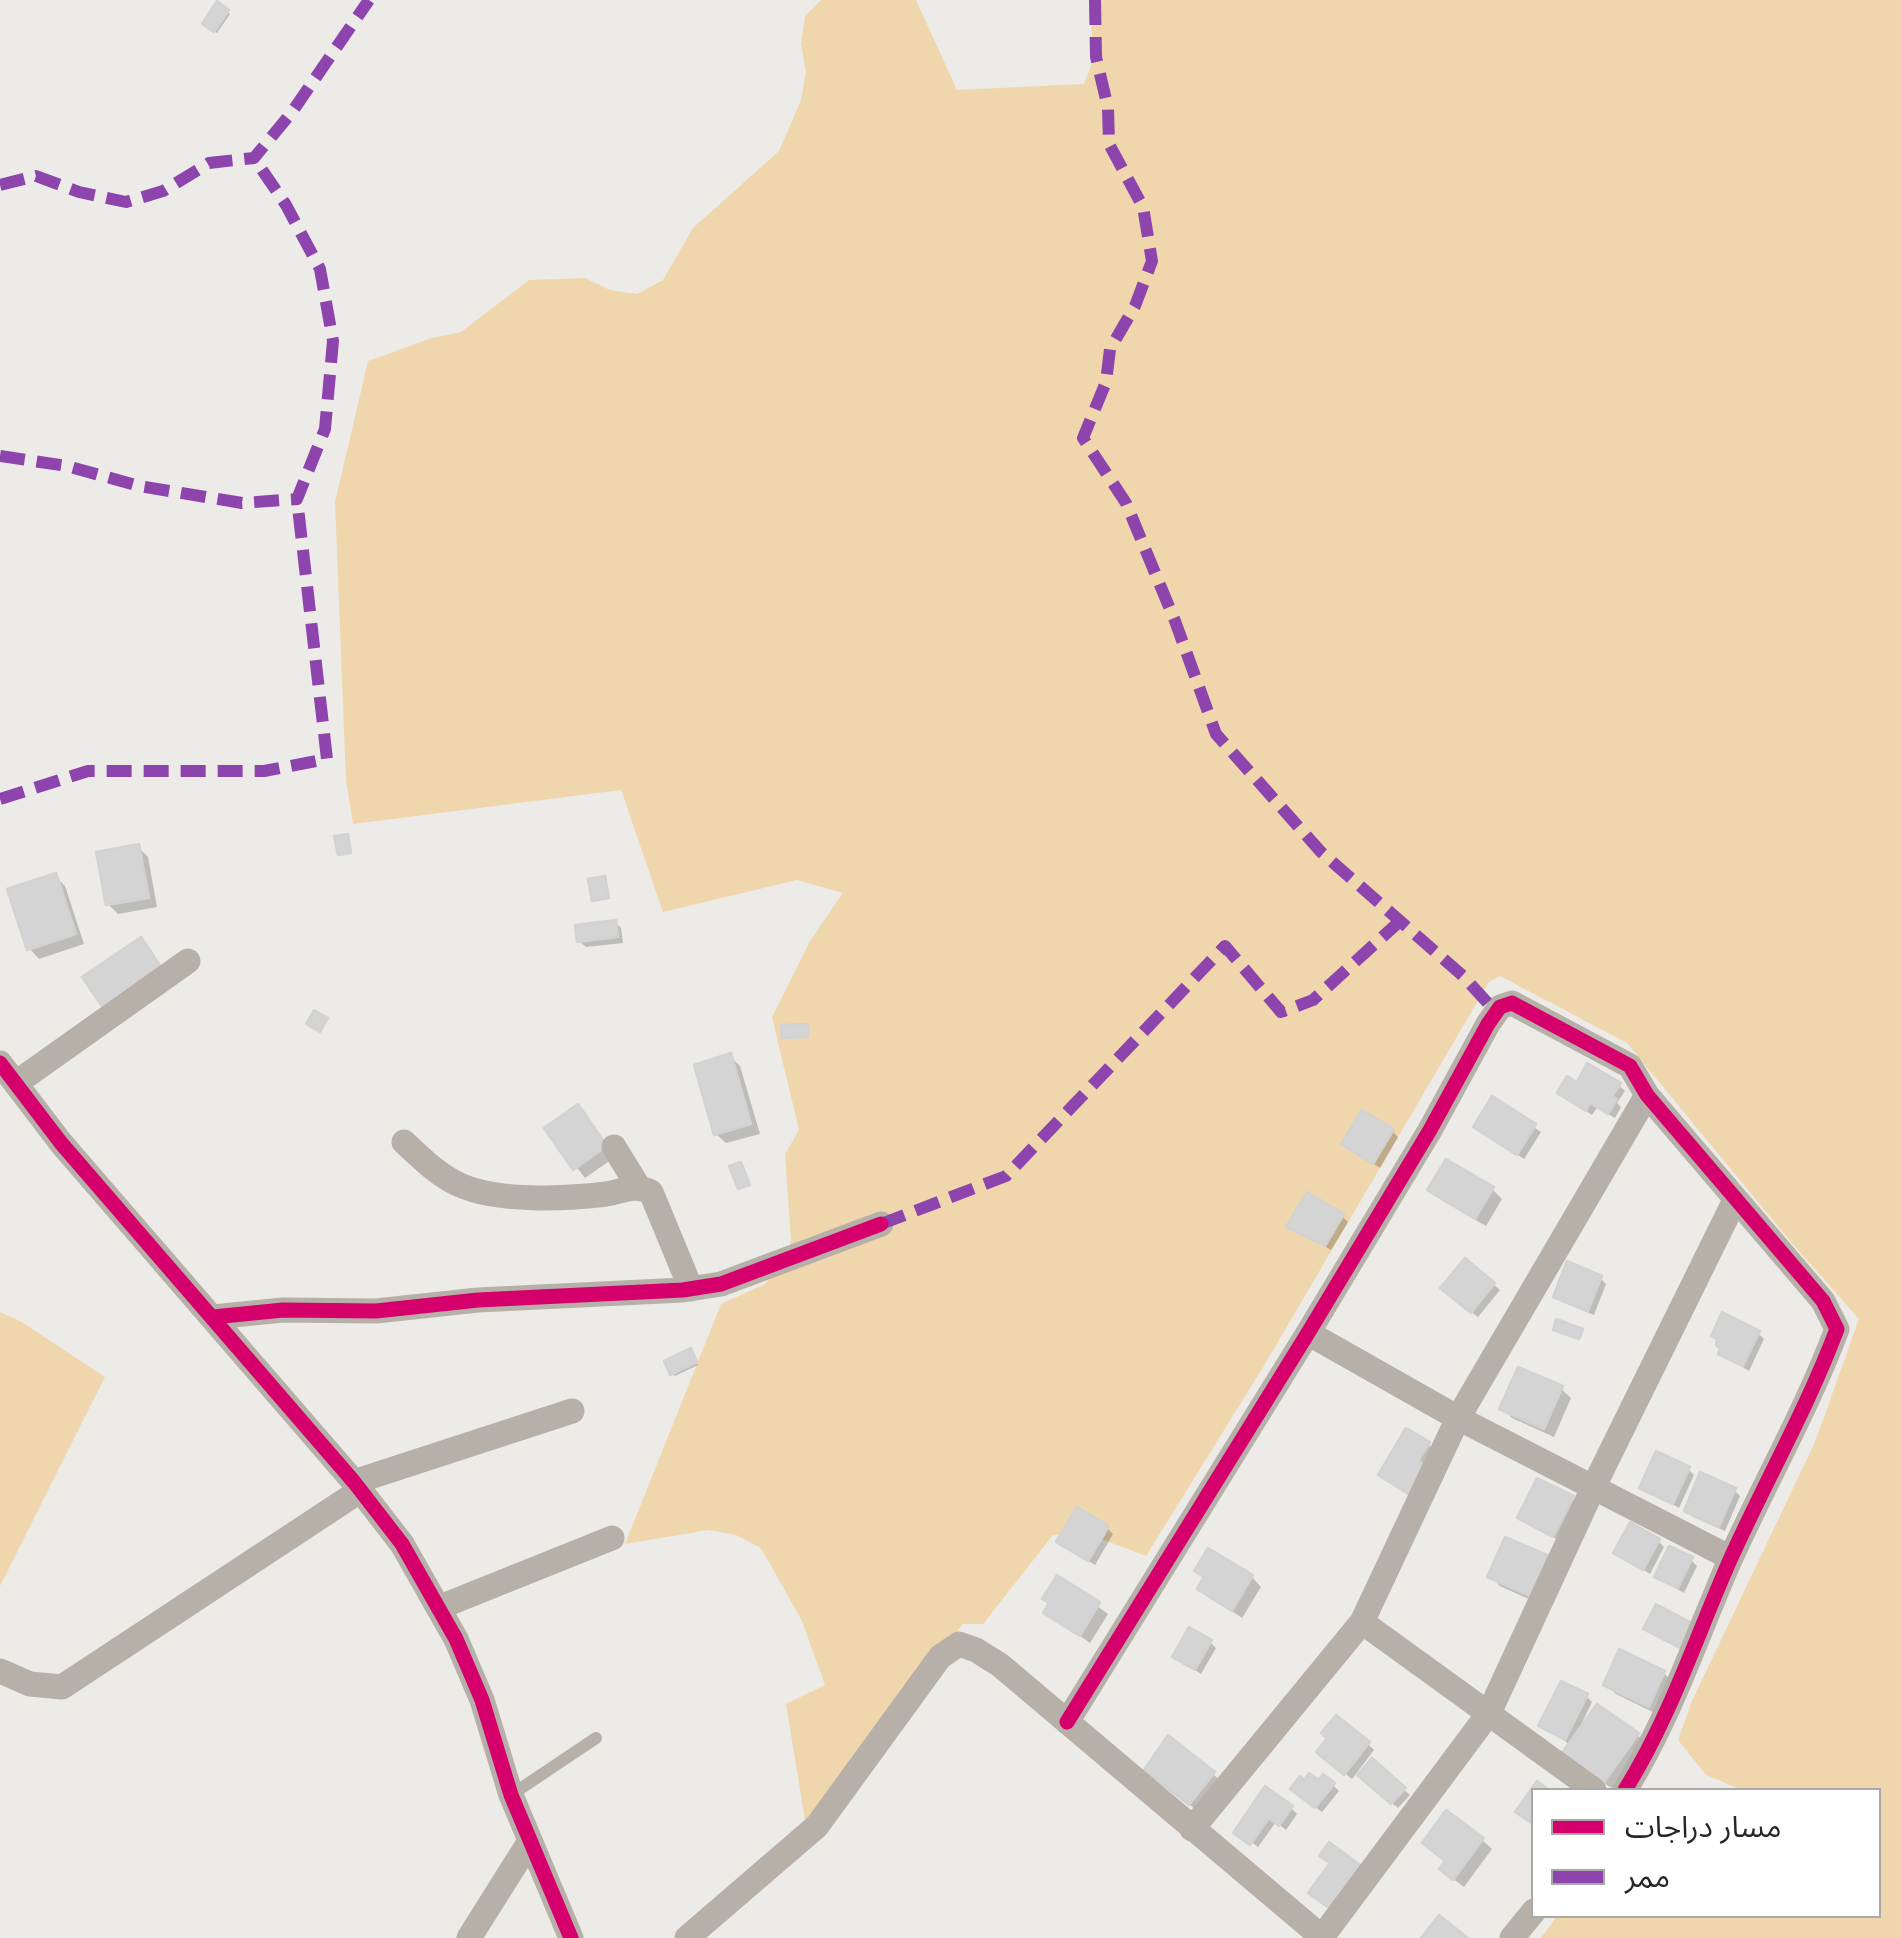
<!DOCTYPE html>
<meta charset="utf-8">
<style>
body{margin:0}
#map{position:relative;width:1901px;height:1938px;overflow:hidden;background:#edebe8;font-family:Raleway,"Noto Sans Arabic",sans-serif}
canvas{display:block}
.legend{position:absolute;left:1531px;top:1788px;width:350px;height:130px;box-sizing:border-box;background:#fff;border:2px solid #a9a9a7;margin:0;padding:12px 18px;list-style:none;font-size:30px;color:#282724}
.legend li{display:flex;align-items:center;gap:20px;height:50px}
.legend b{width:50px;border:2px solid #a9a9a7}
</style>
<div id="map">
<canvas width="1901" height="1938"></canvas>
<ul class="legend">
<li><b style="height:12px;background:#d6006c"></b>مسار دراجات</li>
<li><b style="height:12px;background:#8e44ad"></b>ممر</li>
</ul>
</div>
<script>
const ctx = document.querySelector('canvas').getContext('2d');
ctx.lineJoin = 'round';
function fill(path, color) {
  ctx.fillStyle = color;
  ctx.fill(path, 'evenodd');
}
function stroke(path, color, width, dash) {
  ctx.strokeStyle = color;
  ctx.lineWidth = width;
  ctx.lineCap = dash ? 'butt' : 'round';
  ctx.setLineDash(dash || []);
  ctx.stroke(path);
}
fill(new Path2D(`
 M821 0H916L957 90 1084 84 1094 57 1089 0H1901V1938H1541L1557 1916H1878V1790H1742L1706 1775 1678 1740 1692 1701 1815 1442 1859 1319 1791 1242 1627 1043 1500 976 1489 982 1265 1364 1146 1556 1083 1532 1053 1535 983 1624H963L806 1826 786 1704 825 1685 802 1621 761 1548 736 1535 708 1530 625 1544 721 1304 763 1285 785 1267 791 1240 785 1154 799 1130 772 1017 810 941 843 893 797 880 663 912 621 790 353 824 346 781 335 502 368 361 432 338 461 332 529 280 585 278 610 290 637 294 663 280 693 228 779 151 801 100 806 72 801 44 805 16Z
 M0 1312 20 1321 105 1377 0 1586Z`), '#f0d6ac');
fill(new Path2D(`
 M218 5 230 14 217 33 205 24Z
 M138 847 148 857 157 907 118 914 108 904Z
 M55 876 65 886 84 944 39 959 30 949Z
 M615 922 621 928 623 943 586 947 579 941Z
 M730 1056 740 1066 760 1134 726 1143 716 1134Z
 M1577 1085H1619L1625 1091 1617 1103 1621 1107 1615 1118 1597 1108 1592 1115 1560 1093Z
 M1492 1100 1541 1132 1524 1159 1476 1127Z
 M587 1117 615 1157 585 1178 547 1129Z
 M1392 1131 1398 1137 1380 1168 1344 1144Z
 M1431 1189H1492L1502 1199 1486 1226 1440 1199Z
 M1342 1216 1348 1222 1331 1250 1289 1226Z
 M1600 1278 1606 1284 1594 1315 1562 1302 1556 1296Z
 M1494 1285 1500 1290 1478 1317 1449 1294Z
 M1758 1333 1764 1339 1749 1371 1721 1354Z
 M693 1354 698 1365 675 1376 673 1374Z
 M1561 1389 1571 1398 1554 1437 1512 1418 1502 1408Z
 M1428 1444 1434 1450 1416 1499 1381 1475Z
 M1688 1469 1694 1475 1679 1508 1642 1487Z
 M1734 1490 1740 1496 1725 1531 1693 1517 1687 1511Z
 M1572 1498 1578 1504 1560 1541 1520 1518Z
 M1107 1528 1113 1534 1095 1565 1059 1542Z
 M1658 1541 1664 1547 1650 1574 1616 1552Z
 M1546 1557 1556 1567 1540 1604 1500 1586 1490 1576Z
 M1691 1560 1697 1566 1684 1593 1657 1577Z
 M1197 1571 1252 1577 1261 1587 1242 1618 1200 1589 1206 1579Z
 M1058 1578 1108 1614 1090 1643 1046 1612Z
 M1210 1642 1216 1648 1201 1674 1175 1656Z
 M1664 1673 1674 1683 1659 1715 1616 1694 1606 1685Z
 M1586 1696 1592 1702 1580 1727 1637 1735 1647 1744 1615 1790 1574 1764 1571 1745 1541 1726Z
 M1368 1744 1374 1750 1352 1779 1325 1758Z
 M1372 1762 1410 1795 1398 1808 1366 1781Z
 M1213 1774 1223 1783 1200 1813 1157 1779Z
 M1319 1783 1333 1785 1339 1791 1322 1812 1299 1795Z
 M1291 1808 1297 1814 1286 1830 1276 1822 1258 1847 1237 1832Z
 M1482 1840 1492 1849 1464 1887 1452 1878Z`), '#0003');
const building = new Path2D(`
 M217 1 229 10 214 32 202 24Z
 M348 834 351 853 338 855 334 836Z
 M139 844 149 898 106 905 96 852Z
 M56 873 76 934 27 950 7 889Z
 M605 876 609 898 592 901 588 879Z
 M616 920 618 937 577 942 575 925Z
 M141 937 163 970 104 1009 82 977Z
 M314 1010 328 1018 320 1032 306 1024Z
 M808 1024V1037L782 1038 781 1025Z
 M731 1053 751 1124 714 1135 694 1065Z
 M1587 1063 1621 1083 1612 1096 1617 1099 1608 1114 1590 1103 1586 1111 1557 1093 1567 1076 1577 1082Z
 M1492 1096 1536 1124 1517 1155 1473 1127Z
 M578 1104 607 1146 573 1170 544 1128Z
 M1362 1110 1394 1129 1373 1164 1341 1144Z
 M1446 1159 1494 1187 1475 1219 1427 1190Z
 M741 1162 750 1185 738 1189 729 1166Z
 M1307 1192 1344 1214 1325 1246 1286 1227Z
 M1465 1258 1495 1283 1471 1313 1440 1288Z
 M1567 1261 1602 1276 1588 1311 1553 1297Z
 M1722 1312 1760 1331 1743 1366 1718 1354 1720 1349 1716 1345 1717 1339 1711 1336Z
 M1556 1319 1583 1329 1579 1339 1553 1330Z
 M691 1348 697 1362 670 1375 664 1361Z
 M1518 1367 1563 1386 1544 1429 1499 1409Z
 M1406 1428 1430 1442 1418 1461 1427 1466 1410 1495 1378 1475Z
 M1656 1451 1690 1467 1673 1504 1639 1488Z
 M1700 1472 1736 1488 1719 1527 1684 1511Z
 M1537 1478 1574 1496 1553 1537 1517 1518Z
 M1077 1507 1109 1526 1088 1561 1056 1542Z
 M1630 1522 1660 1539 1643 1570 1613 1553Z
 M1505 1537 1547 1555 1530 1596 1487 1577Z
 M1669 1546 1693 1557 1678 1588 1654 1577Z
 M1208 1548 1253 1575 1232 1611 1197 1589 1204 1577 1194 1571Z
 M1057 1575 1100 1602 1080 1636 1043 1613 1049 1603 1042 1599Z
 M1656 1604 1692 1623 1680 1648 1643 1629Z
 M1189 1627 1212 1640 1195 1670 1172 1657Z
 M1619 1649 1665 1671 1649 1707 1603 1685Z
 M1561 1681 1588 1694 1565 1740 1538 1726Z
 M1597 1704 1639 1733 1603 1784 1561 1754Z
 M1336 1715 1370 1742 1344 1775 1316 1752 1327 1738 1321 1733Z
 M1168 1735 1215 1772 1189 1805 1144 1770Z
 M1372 1758 1406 1788 1391 1804 1357 1775Z
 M1309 1773 1319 1780 1323 1774 1335 1783 1315 1808 1290 1789 1300 1776 1304 1780Z
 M1537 1781 1549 1790H1534V1825L1515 1812Z
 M1265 1786 1293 1806 1279 1826 1269 1818 1250 1845 1233 1833Z
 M1446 1810 1484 1838 1453 1880 1439 1869 1445 1861 1422 1843Z
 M1329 1842 1363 1867 1332 1910 1308 1893 1330 1863 1319 1856Z
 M1439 1915 1468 1938H1421Z`);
fill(building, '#d4d4d4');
stroke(building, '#d3d2d2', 2.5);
stroke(new Path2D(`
 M511 1795 596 1738`), '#b6b0a8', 12);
stroke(new Path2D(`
 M0 1063 61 1143 354 1482 402 1544 456 1639 482 1700 511 1795 571 1938
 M16 1083 188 961
 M404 1142C421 1158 439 1176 460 1185 497 1202 567 1199 606 1194 624 1191 634 1184 651 1192L691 1289
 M614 1147 638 1186
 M213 1317 283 1310 376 1311 478 1300 683 1290 721 1284 881 1224
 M1308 1333 1458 1418 1731 1558
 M354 1482 572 1411
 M440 1607 612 1538
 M1362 1622 1594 1790
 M0 1671 30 1684 62 1687 361 1490
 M1067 1722 1308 1333 1430 1130 1488 1024 1500 1007 1512 1003 1630 1066 1647 1095 1823 1301 1837 1329C1807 1409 1765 1482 1730 1560 1696 1637 1670 1718 1625 1790
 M1192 1829 1362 1622 1458 1418 1647 1095
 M1322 1937 1489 1713 1594 1486 1735 1200
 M469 1938 530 1841
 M687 1938 817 1826 940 1657 959 1644 976 1650 1000 1665 1323 1938
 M1512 1938 1534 1911`), '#b6b0a8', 25);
stroke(new Path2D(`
 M1095 0 1096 57 1108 108 1109 144 1143 207 1152 261 1135 306 1110 349 1106 382 1083 438 1126 503 1175 621 1216 734 1321 852 1463 976 1496 1012
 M0 185 36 176 79 192 126 202 163 191 209 163 254 158 292 112 369 0
 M0 456 67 466 139 486 242 503 297 499 325 429 333 341 320 269 286 205 254 158
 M0 799 88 771H264L327 759 297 499
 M881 1224 1006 1176 1225 946 1281 1012 1313 1000 1400 921`), '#8e44ad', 12, [25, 12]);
stroke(new Path2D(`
 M0 1063 61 1143 354 1482 402 1544 456 1639 482 1700 511 1795 571 1938
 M213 1317 283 1310 376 1311 478 1300 683 1290 721 1284 881 1224
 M1067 1722 1308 1333 1430 1130 1488 1024 1500 1007 1512 1003 1630 1066 1647 1095 1823 1301 1837 1329C1807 1409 1765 1482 1730 1560 1696 1637 1670 1718 1625 1790`), '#d6006c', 15);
</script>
